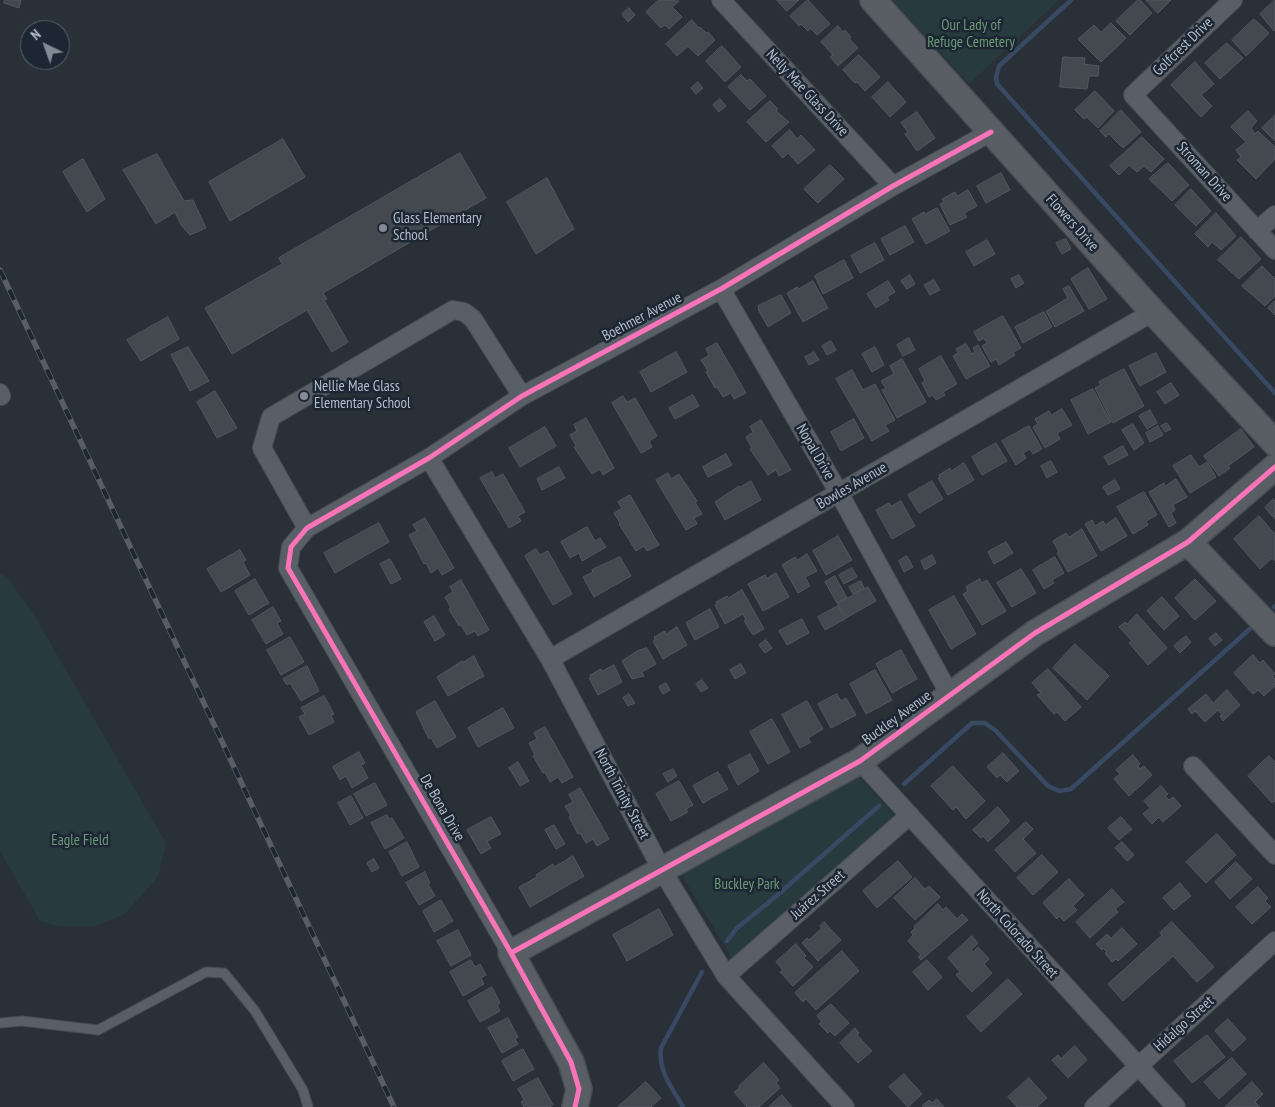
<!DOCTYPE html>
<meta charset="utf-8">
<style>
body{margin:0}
#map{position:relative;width:1275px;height:1107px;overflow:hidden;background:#2a3038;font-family:"PT Sans Narrow",sans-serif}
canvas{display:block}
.north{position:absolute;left:20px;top:20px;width:50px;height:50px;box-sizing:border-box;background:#1d2633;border:1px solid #59626f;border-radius:50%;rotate:318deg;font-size:14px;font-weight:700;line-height:20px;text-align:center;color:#b4bcc9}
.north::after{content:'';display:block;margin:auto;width:18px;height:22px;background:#848b96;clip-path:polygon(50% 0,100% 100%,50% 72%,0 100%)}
</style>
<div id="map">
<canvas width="1275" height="1107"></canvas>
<div class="north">N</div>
</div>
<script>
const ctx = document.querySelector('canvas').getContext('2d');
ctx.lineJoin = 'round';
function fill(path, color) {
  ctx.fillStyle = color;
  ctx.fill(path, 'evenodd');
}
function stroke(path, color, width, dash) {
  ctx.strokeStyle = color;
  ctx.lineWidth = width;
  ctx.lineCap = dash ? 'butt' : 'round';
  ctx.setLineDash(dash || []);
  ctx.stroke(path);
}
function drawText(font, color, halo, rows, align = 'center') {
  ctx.font = font + ' "PT Sans Narrow",sans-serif';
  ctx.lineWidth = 5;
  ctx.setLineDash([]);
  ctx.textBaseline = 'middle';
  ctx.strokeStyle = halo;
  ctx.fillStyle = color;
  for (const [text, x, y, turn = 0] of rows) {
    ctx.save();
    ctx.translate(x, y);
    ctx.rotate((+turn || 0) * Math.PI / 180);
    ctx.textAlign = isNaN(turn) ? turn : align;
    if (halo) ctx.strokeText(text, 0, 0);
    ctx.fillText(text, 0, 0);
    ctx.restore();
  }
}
fill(new Path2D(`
 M892 0H1059L969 84Z
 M0 574 7 577 33 613 166 843 158 877 125 914 93 927 56 926 40 921 0 851Z
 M852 769 894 815 892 822 736 958H732L678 869Z`), '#273a3e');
stroke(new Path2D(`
 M1071 0 999 66 996 78 997 84 1275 393
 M1274 607 1275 606
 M904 784 972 723H985L996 731 1048 786 1059 791 1071 789 1252 627
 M727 941 737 928 774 898 879 806
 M683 1107C672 1087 658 1072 661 1048L702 972`), '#384963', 4.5);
const building = new Path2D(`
 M5 0H21L19 8 4 3Z
 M659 0 679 1 672 7 682 17 669 29 665 25 661 28 646 12Z
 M777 0H799L787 11Z
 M808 0 830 24 817 35 810 28 808 31 801 24 799 26 790 16Z
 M1138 0H1140L1152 13 1130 35 1116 21Z
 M1146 0H1171L1158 13Z
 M1275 0V30L1274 31 1260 14Z
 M629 8 635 15 628 22 622 14Z
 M1254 19 1269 33 1246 56 1232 40Z
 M692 20 699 28 700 27 706 33 708 32 715 40 698 56 688 46 677 56 666 44Z
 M1111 23 1126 38 1101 62 1078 39 1094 25 1101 32Z
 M838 26 843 32 845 30 851 37 849 38 858 48 838 66 830 57 833 55 821 42Z
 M1227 43 1243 58 1220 79 1205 63Z
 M722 46 741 67 725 82 706 61Z
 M859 55 880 77 865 91 857 82 855 83 843 70Z
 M1063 57 1085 58 1084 64 1099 66 1098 76H1089L1087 89 1060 87Z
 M1195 62 1214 84 1201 95 1212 106 1201 117 1171 85Z
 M741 75 747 81 750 79 766 96 750 110 728 87Z
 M698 82 703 88 696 94 691 88Z
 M888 82 906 102 890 117 872 97Z
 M1095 91 1114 111 1098 128 1087 117 1084 119 1075 110Z
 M720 99 726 106 719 112 713 105Z
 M770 101 778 109 776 111 789 122 766 142 747 122Z
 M1121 110 1141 132 1123 148 1109 134 1106 137 1100 131Z
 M1248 111 1257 121 1251 128 1255 134 1258 131 1275 147V159L1256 179 1237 160 1241 157 1236 150 1246 142 1231 127Z
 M917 112 935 138 917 151 905 134 908 132 901 123Z
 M1275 115V141L1262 128Z
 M790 130 797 139 801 135 815 150 798 164 788 153 783 158 772 146Z
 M1142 137 1164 159 1151 172 1144 166 1137 172 1129 165 1119 175 1110 166Z
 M283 139 305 177 230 221 209 182Z
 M460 153 486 198 323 293 327 299 324 300 348 342 332 352 307 310 232 354 205 308 282 264 279 258Z
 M157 154 184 201 193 200 206 228 190 235 181 225 175 212 156 224 123 170Z
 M83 159 105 199 87 212 63 172Z
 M1168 163 1189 185 1172 201 1149 179Z
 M830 165 844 179 818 203 804 189Z
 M1001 173 1010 190 986 203 977 186Z
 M547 178 574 229 536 254 507 202Z
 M1191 189 1211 211 1196 226 1175 205Z
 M968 190 977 206 964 213 967 217 950 225 940 204 944 202 942 199 955 192 957 196Z
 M937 208 950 231 926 244 912 219 924 212 925 214Z
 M1216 213 1236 236 1221 250 1212 242 1208 247 1195 234Z
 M905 226 914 242 890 255 881 239Z
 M1241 237 1261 259 1239 279 1218 260Z
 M1066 239 1071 249 1062 254 1056 243Z
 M987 240 995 254 974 266 966 252Z
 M875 243 884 260 860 273 851 256Z
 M844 260 853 278 823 294 815 276Z
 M1262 266 1275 279V296L1265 306 1242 286Z
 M1088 268 1107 299 1089 309 1071 279Z
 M910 275 915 284 907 289 901 281Z
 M1019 275 1024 283 1016 288 1011 279Z
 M934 280 940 290 930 295 924 285Z
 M813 281 828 308 803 322 787 293 797 287 798 289Z
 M888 281 895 292 887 297 889 300 876 308 867 294Z
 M1069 286 1084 311 1055 327 1046 311 1068 298 1063 289Z
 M781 295 791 313 768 327 758 309 759 308 758 306Z
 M1275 301V315L1268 308Z
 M1044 312 1052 327 1023 343 1015 327Z
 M1003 316 1021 348 1013 352 1015 355 999 365 996 359 991 362 982 346 987 343 984 338 979 341 974 332Z
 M168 317 179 339 141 361 127 340Z
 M909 338 915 350 903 356 897 345Z
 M831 341 836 350 827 355 822 346Z
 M717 343 746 393 734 399 731 393 723 397 717 387 715 388 706 372 708 371 701 360 709 355 706 349Z
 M966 344 972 354 975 352 973 348 978 345 990 366 966 379 953 356 958 353 956 349Z
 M188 347 209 381 190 391 171 355Z
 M875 347 884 365 872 372 862 354Z
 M676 352 687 372 651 392 640 372Z
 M814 352 819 360 809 365 805 357Z
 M1156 353 1166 372 1140 386 1129 366Z
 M941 356 957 384 943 392 945 395 936 400 933 395 929 397 922 383 925 381 919 369Z
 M902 359 926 402 897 418 882 390 886 388 881 381 894 374 890 366Z
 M1124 369 1144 406 1113 423 1095 388 1101 385 1099 382Z
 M852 370 863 390 875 384 895 420 885 425 889 431 872 441 836 379Z
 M1171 383 1179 395 1165 404 1157 392Z
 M1093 389 1111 422 1088 434 1071 400Z
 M215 391 237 428 217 438 197 402Z
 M693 395 699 406 675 419 669 408Z
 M623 396 627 402 635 398 657 436 649 441 652 447 641 453 612 403Z
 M1062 409 1072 425 1057 433 1060 439 1045 448 1033 427 1038 424 1035 419 1049 411 1051 415Z
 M1150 410 1157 423 1147 429 1139 416Z
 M586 418 614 468 603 475 600 469 592 474 574 447 576 446 570 435 577 431 574 425Z
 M854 419 864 438 841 451 831 432Z
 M761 420 791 470 779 476 776 470 768 475 750 449 752 448 746 437 753 432 750 427Z
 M1167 423 1171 429 1165 432 1161 426Z
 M1133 424 1144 443 1134 450 1122 430Z
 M1029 426 1042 449 1033 454 1030 449 1023 453 1026 458 1016 465 1002 441Z
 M1158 426 1163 435 1150 442 1146 433Z
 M545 427 556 446 520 467 509 448Z
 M1241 429 1254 447 1228 466 1230 468 1219 476 1204 456Z
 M996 443 1007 461 982 475 972 457Z
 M1123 446 1128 455 1109 465 1104 457Z
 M726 454 732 465 708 477 703 467Z
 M1191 455 1199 467 1207 462 1216 477 1190 493 1173 466Z
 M1051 461 1057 472 1047 478 1041 466Z
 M964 463 974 480 948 495 938 478 940 477 939 475 950 468 951 471Z
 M559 467 565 478 542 490 537 479Z
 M492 472 495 478 503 474 525 512 518 516 521 521 509 528 480 478Z
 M668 473 671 479 679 474 697 501 695 502 702 514 694 518 697 524 686 530 656 480Z
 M1176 479 1187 497 1173 505 1175 510 1171 513 1176 523 1169 527 1149 492 1164 483 1165 486Z
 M1115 480 1120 489 1108 495 1103 487Z
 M751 481 761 500 725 520 715 502 739 486 740 487Z
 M932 481 943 499 919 513 908 495Z
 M1144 492 1157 515 1146 521 1148 525 1133 534 1117 507Z
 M630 495 659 545 647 551 644 546 636 551 619 524 620 523 614 513 622 508 618 502Z
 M1273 499 1275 501V519L1265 508Z
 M901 501 915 526 892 539 876 510 889 503 891 506Z
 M1259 516 1275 534V561L1272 558 1260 569 1234 539Z
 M425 518 454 568 442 575 438 568 431 573 426 563 424 564 409 535 417 531 413 525Z
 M1116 518 1127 536 1101 551 1085 524 1092 520 1095 526 1103 521 1105 525Z
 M379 523 389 542 335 573 324 553Z
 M587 527 595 541 600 538 606 547 582 561 579 553 570 558 561 542Z
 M1082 529 1097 556 1068 572 1057 553 1059 552 1053 541 1066 533 1069 537Z
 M838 536 852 560 826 575 813 551Z
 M1006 542 1013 553 994 564 988 552Z
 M536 549 540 555 548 551 572 594 553 605 525 556Z
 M240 550 246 560 243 562 250 575 221 592 207 569Z
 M807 554 817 571 805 577 810 586 798 593 782 565 795 557 797 560Z
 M932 555 936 563 925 570 921 561Z
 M907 556 913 567 904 572 899 561Z
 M620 557 631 576 594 597 583 577 593 572 592 570Z
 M1055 557 1064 573 1052 580 1054 583 1044 589 1033 570Z
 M390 559 401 579 391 584 380 564Z
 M852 568 857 577 844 584 839 575Z
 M1021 569 1036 593 1012 607 997 583Z
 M776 573 789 597 763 611 748 584 765 575 767 578Z
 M835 576 847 598 837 603 825 582Z
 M255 579 269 603 249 615 235 591Z
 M980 579 982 583 987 580 1006 611 982 625 963 594 968 591 966 587Z
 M1195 579 1216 601 1195 620 1175 598Z
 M461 580 489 630 478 636 475 631 467 635 461 625 459 626 449 609 451 608 445 597 453 592 450 587Z
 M861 581 864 588 853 594 849 587Z
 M868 587 876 601 846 618 838 604Z
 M742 590 764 629 753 635 744 621 746 620 743 614 725 624 715 605 717 604 716 602 727 596 728 598Z
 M954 596 976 634 951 649 929 610Z
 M1162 597 1179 616 1164 630 1147 611Z
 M838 606 845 619 825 630 818 617Z
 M273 607 281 621 277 623 283 634 266 644 252 620Z
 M710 609 719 627 695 640 686 623Z
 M1137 614 1167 648 1148 665 1129 643 1132 641 1119 627 1125 622 1127 624Z
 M434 616 445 635 435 641 424 622Z
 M802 619 809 633 787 645 779 631Z
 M677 627 687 645 663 659 653 641 655 639 654 637 665 631 666 634Z
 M1216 633 1222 640 1215 646 1209 639Z
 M1186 636 1191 642 1180 653 1174 646Z
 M290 637 304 662 281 675 267 650Z
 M766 640 772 648 765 653 759 645Z
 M1075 644 1109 676 1087 700 1053 668Z
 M647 648 656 664 642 672 644 676 632 679 622 661 637 651Z
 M901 650 917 679 892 693 876 664Z
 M1253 655 1260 663 1263 660 1275 674 1272 676 1275 679V686L1264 696 1258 690 1253 694 1234 673Z
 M474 656 484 676 448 696 437 677 462 661 463 662Z
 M741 664 746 673 735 679 730 670Z
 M614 665 622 682 598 695 589 678 591 677 590 675 601 669 602 671Z
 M307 666 319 691 301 701 290 683 287 685 283 679Z
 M1048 669 1081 707 1065 721 1057 712 1054 714 1037 695 1041 693 1032 683Z
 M875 670 892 700 866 714 850 684Z
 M702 680 708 688 701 692 696 684Z
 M666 683 670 690 663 694 659 687Z
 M1227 690 1240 705 1223 721 1220 716 1222 715 1218 710 1205 722 1195 711 1192 714 1188 709 1206 694 1213 703Z
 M629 694 635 703 628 706 623 698Z
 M837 694 841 701 846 698 856 715 831 728 818 704Z
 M324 696 334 714 331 715 334 722 309 735 299 717 305 714 301 708Z
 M435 701 456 737 437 748 431 738 429 739 416 712Z
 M807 701 823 729 808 738 811 742 800 748 782 715Z
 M503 708 514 728 478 747 468 728Z
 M772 719 790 752 768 764 750 732Z
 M545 727 573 777 562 783 558 777 550 782 545 772 543 773 533 756 535 755 529 743 537 739 534 733Z
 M359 752 365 763 361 765 368 778 352 788 346 776 340 780 333 767Z
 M1003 753 1019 771 1007 782 1000 775 997 778 987 767Z
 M750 754 759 771 738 785 728 766Z
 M1133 755 1140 764 1138 766 1140 769 1144 766 1152 775 1129 796 1114 779 1120 774 1116 770Z
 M1269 756 1275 762V801L1272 803 1248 776Z
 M518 762 529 781 520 786 509 768Z
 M953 766 985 801 966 819 956 807 953 810 931 786Z
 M673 769 677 776 668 782 663 774Z
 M718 772 728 789 703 803 693 786Z
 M679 781 693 805 686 809 688 812 671 821 656 794Z
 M375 783 387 805 366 816 354 794Z
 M1161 786 1168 794 1165 796 1169 800 1173 797 1181 806 1163 822 1159 817 1152 824 1143 814 1150 808 1144 801Z
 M580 788 609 839 597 846 593 839 586 843 580 833 578 834 569 817 571 816 565 806 573 802 569 795Z
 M351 796 363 818 350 825 338 803Z
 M998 807 1010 821 988 842 983 836 981 838 973 830Z
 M387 815 389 819 392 818 404 838 385 849 371 823Z
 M491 817 501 834 487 841 491 848 481 854 467 830Z
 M1121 817 1132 829 1119 840 1108 828Z
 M1026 822 1033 829 1023 839 1036 853 1015 872 995 850Z
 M554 825 565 844 556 849 545 830Z
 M1217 834 1236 855 1206 883 1186 862Z
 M407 842 419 867 402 876 389 852Z
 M1122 842 1134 855 1127 861 1115 848Z
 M1042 855 1058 872 1033 895 1017 878Z
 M573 856 584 876 530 907 519 887 537 877 536 875 553 864 554 867Z
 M374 859 379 868 372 872 367 863Z
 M898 861 912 877 877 908 863 891Z
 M1236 862 1252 879 1230 899 1215 882Z
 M425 872 430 883 428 884 435 896 419 905 406 883Z
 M915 878 925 889 929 886 940 897 915 920 894 898Z
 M1069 879 1084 895 1073 906 1077 910 1064 921 1059 916 1057 919 1043 903Z
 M1180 883 1191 896 1174 910 1163 898Z
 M1258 887 1268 898 1265 901 1271 907 1252 924 1236 907Z
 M1112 889 1124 902 1115 909 1118 912 1090 938 1076 922Z
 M441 900 453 921 434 932 423 911Z
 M938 904 943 910 946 907 957 919 962 914 968 920 921 960 918 957 921 955 908 941 913 935 911 932 915 928 914 927Z
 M659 909 673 935 627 961 613 935Z
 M824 922 841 940 818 961 802 943 807 938 809 940 822 928 820 926Z
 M1172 922 1214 967 1197 982 1173 956 1123 1001 1108 984 1162 935 1160 933Z
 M1122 928 1137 944 1118 961 1116 959 1112 962 1105 953 1107 952 1103 948 1102 950 1096 944 1107 934 1111 938Z
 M458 930 471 955 451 966 437 941Z
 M972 936 978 943 971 950 973 952 978 947 989 959 984 964 992 973 972 992 956 975 960 972 948 958Z
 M796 944 806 956 804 958 813 967 793 986 780 972 783 970 776 962Z
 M842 951 859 971 816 1010 806 999 803 1002 795 993Z
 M471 960 475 967 480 964 486 975 481 978 484 984 463 996 450 972Z
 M927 960 942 977 928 990 913 972Z
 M1008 979 1022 994 981 1032 967 1017Z
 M492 987 500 1003 497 1005 500 1011 480 1022 468 1001Z
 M831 1004 849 1023 835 1036 830 1031 828 1033 819 1024 822 1022 817 1016Z
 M508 1018 518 1037 515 1039 518 1044 502 1053 488 1028Z
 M1228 1019 1246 1039 1233 1051 1215 1031Z
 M855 1028 859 1033 857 1035 872 1051 858 1063 840 1043Z
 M1207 1035 1225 1057 1192 1083 1174 1061Z
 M1075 1046 1087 1060 1068 1078 1052 1060 1058 1055 1061 1058Z
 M523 1049 534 1069 513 1081 502 1061Z
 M1232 1058 1246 1074 1219 1099 1204 1082Z
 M764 1063 779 1080 776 1083 780 1088 759 1107H747L734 1092 740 1087 739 1086Z
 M904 1074 922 1094 908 1107 889 1087Z
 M538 1078 553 1105 550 1107H528L527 1105 524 1107 521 1102 524 1100 518 1089Z
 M1029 1078 1047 1098 1037 1107H1017L1008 1097Z
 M646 1082 661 1098 651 1107H618Z
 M1252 1082 1263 1094 1255 1102 1260 1107H1225Z
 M782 1095 792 1107H769Z
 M937 1099 944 1107 922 1106 929 1100 932 1103Z`);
fill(building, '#444950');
stroke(building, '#52575f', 1);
const lane = new Path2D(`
 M0 1023 22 1021 98 1030 206 972 224 973 255 1011 303 1090 308 1107`);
const street = new Path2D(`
 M721 0 893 186
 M1233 0 1133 95 1275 250
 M1257 231 1275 215
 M721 289 839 493 950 695
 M0 393 1 396
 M429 458 550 659 662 870 726 976 845 1107
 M307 528 262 448 271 417 453 310 464 312 473 319 522 396
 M550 659 1153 312
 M860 761 1176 1107
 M1193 766 1275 855
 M511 953 288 568 291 547 307 528 429 458 522 396 721 289 893 186 991 132
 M726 976 910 815
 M1094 1107 1275 941`);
const secondary = new Path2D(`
 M873 0 1153 312 1275 443
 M1188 542 1275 633
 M575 1107 579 1089 571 1062 511 953 860 761 1035 633 1188 542 1275 467`);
stroke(lane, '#484c53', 11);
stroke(street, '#484c53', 20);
stroke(secondary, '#484c53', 28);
stroke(lane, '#5a5e66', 9);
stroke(street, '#5a5e66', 18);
stroke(secondary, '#595d64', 25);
const rail = new Path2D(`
 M0 270 394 1107`);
stroke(rail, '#595d64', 5.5);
stroke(rail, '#1d2633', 4, [11]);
stroke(new Path2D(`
 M511 953 860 761 1035 633 1188 542 1275 467
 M575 1107 579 1089 571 1062 511 953 288 568 291 547 307 528 429 458 522 396 721 289 893 186 991 132`), '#fb73b8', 5);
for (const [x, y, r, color] of [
 [383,228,5,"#848b96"],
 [304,396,5,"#848b96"]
]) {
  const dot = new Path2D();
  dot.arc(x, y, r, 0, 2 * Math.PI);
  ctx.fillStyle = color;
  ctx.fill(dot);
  stroke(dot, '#1d2633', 2);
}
drawText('15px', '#6b9a76', '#1d2633', [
 ["Our Lady of",971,26],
 ["Refuge Cemetery",971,43],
 ["Eagle Field",80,841],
 ["Buckley Park",747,885]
]);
drawText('15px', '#b4bcc9', '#1d2633', [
 ["Golfcrest Drive",1183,47,-44],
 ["Nelly Mae Glass Drive",807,93,47],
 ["Stroman Drive",1204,172,48],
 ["Flowers Drive",1072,223,48],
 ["Boehmer Avenue",642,317,-28],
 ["Nopal Drive",815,452,60],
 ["Bowles Avenue",852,486,-30],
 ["Buckley Avenue",897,718,-36],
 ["North Trinity Street",622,794,62],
 ["De Bona Drive",442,808,60],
 ["Juárez Street",818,895,-41],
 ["North Colorado Street",1017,934,48],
 ["Hidalgo Street",1184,1024,-42]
]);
drawText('15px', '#b4bcc9', '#1d2633', [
 ["Glass Elementary",393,219],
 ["School",393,236],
 ["Nellie Mae Glass",314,387],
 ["Elementary School",314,404]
], 'left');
</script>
